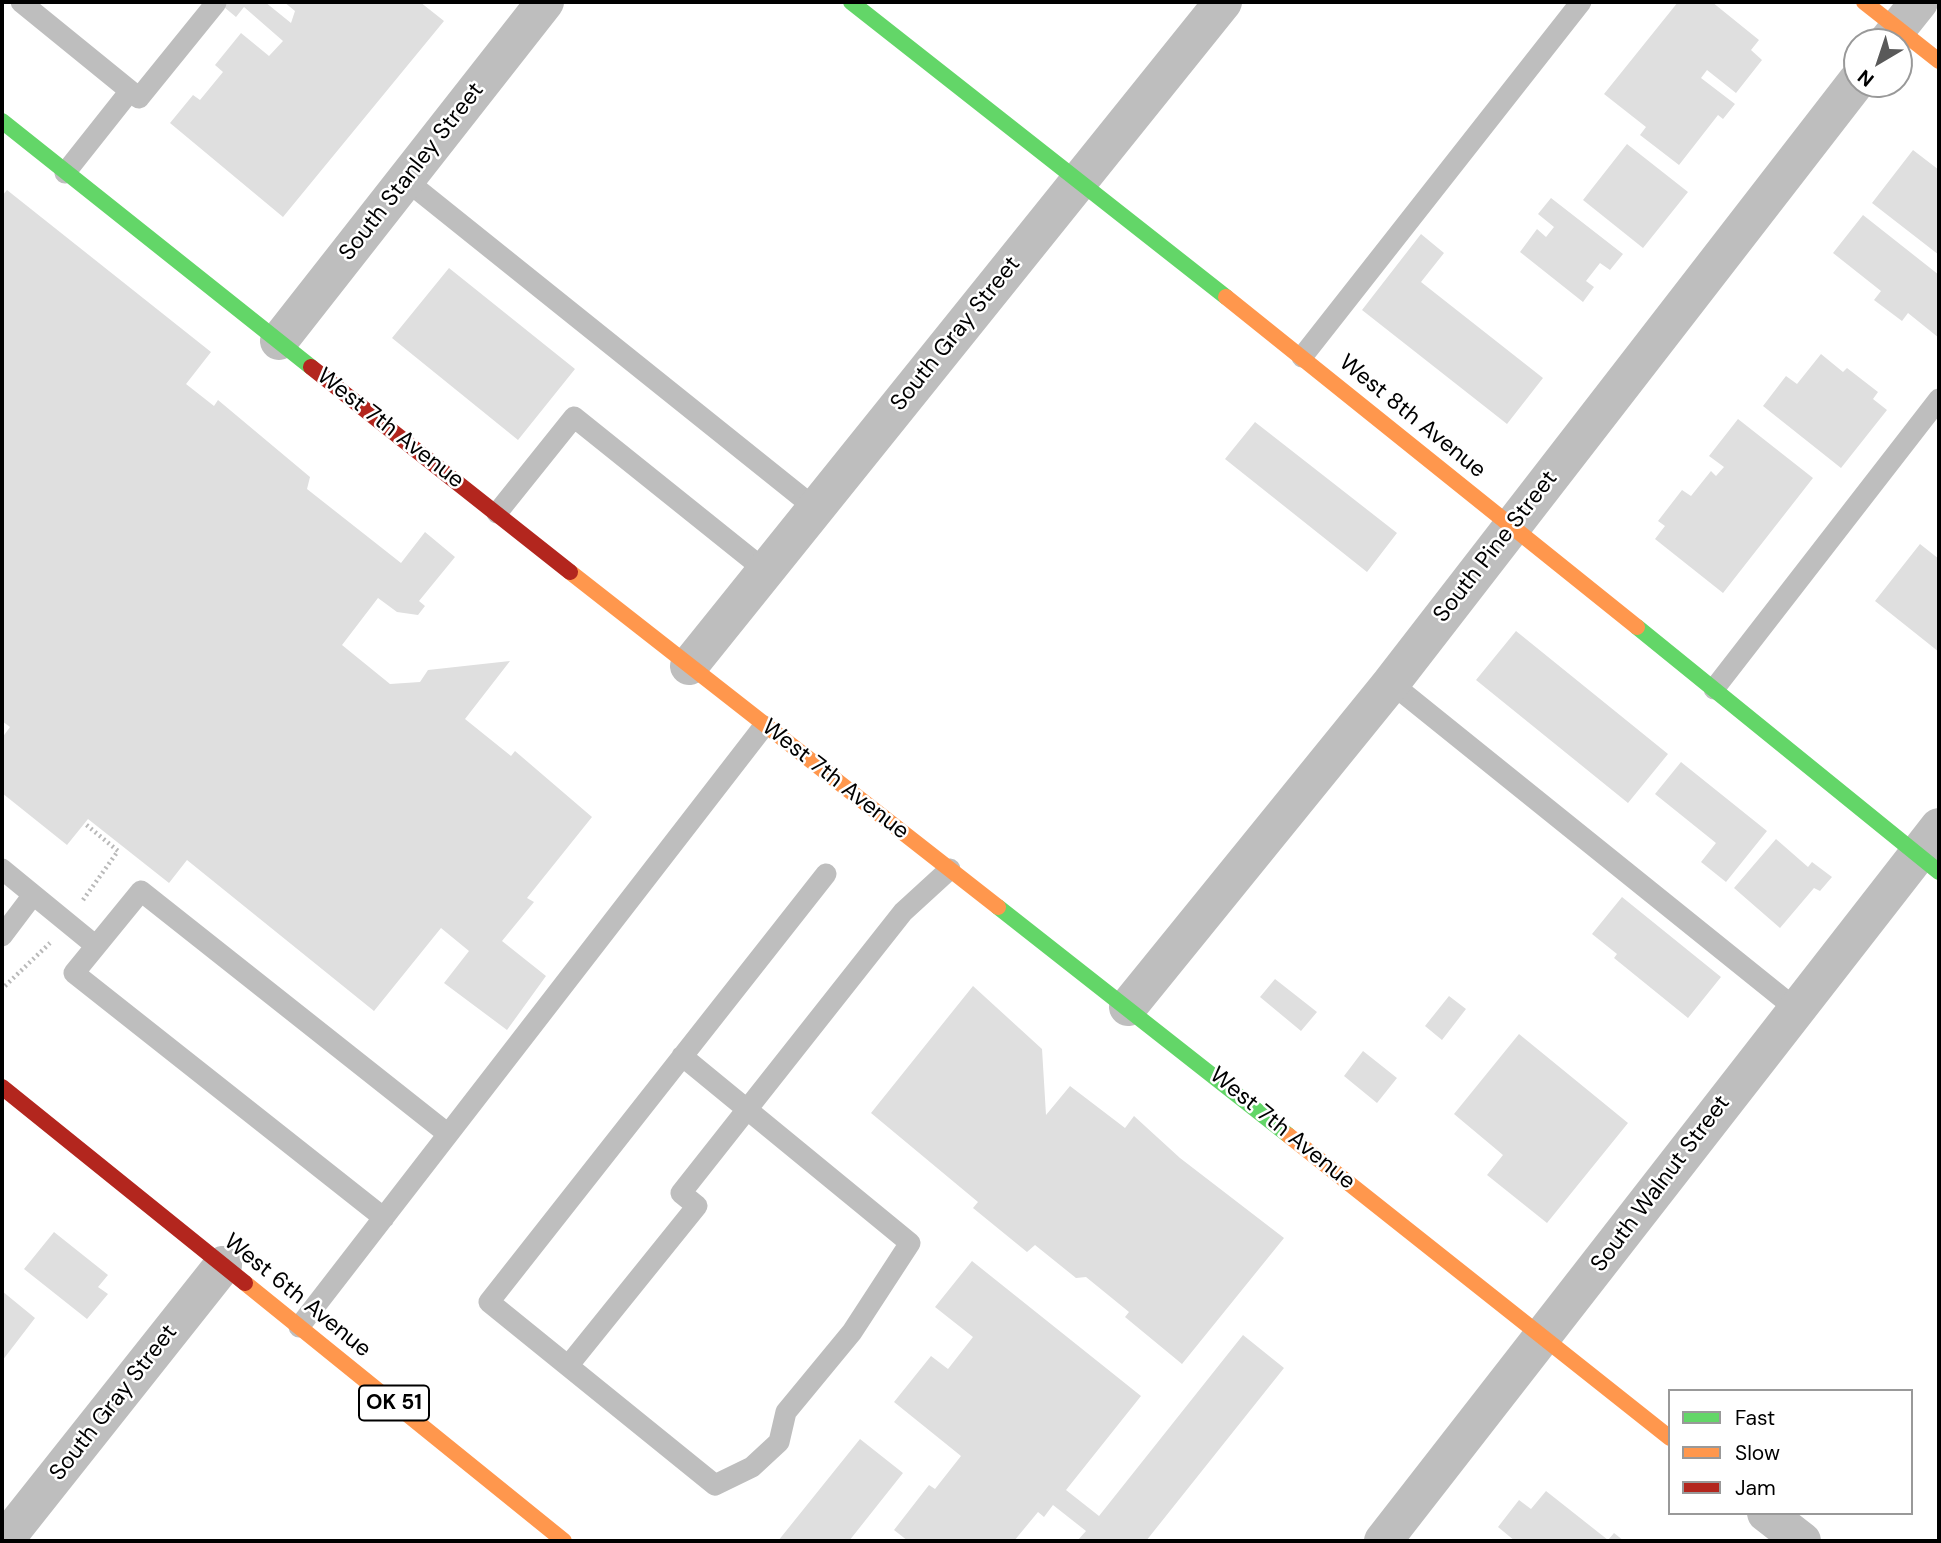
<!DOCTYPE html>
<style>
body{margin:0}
#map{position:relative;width:1941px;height:1543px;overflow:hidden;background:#fff;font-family:"DM Sans",sans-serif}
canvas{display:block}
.frame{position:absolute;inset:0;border:4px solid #000;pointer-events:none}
.legend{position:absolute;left:1668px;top:1389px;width:245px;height:126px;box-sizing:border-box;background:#fff;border:2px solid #999;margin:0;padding:9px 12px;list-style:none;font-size:21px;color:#000}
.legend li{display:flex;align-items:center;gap:14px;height:35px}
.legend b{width:35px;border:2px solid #999}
.north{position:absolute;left:1843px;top:28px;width:70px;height:70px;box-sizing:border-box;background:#fff;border:2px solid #999;border-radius:50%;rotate:219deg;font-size:19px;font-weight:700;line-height:28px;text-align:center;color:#000}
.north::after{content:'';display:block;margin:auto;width:24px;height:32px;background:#595959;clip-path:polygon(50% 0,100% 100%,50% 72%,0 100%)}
</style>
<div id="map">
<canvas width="1941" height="1543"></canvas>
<div class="frame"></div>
<ul class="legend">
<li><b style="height:9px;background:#63d668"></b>Fast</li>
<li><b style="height:9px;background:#ff974d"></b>Slow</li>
<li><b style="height:9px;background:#b3261e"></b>Jam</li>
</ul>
<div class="north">N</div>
</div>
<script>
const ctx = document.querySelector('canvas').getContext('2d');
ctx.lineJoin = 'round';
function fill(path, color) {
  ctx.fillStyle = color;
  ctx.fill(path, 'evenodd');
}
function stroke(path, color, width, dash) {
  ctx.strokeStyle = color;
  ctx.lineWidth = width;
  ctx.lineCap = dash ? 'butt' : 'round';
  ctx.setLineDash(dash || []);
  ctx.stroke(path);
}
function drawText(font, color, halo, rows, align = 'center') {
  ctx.font = font + ' "DM Sans",sans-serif';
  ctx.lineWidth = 5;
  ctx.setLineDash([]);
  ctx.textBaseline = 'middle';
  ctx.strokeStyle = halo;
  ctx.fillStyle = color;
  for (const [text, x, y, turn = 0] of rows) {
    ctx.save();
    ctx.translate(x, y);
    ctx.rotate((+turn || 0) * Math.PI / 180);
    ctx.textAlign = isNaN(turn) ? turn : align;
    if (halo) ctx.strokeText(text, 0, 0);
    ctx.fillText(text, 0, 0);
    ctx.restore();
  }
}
fill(new Path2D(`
 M218 2H265L291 23 295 11 284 2H420L444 21 283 217 170 123 193 95 200 100 223 72 215 65 241 33 269 56 283 41 244 7 236 17Z
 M1678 2H1712L1759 40 1751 50 1762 60 1736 93 1707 70 1701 78 1735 104 1723 119 1718 115 1679 165 1640 135 1646 127 1604 94Z
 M1627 144 1688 192 1643 248 1583 200Z
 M1913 150 1939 170V255L1872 203Z
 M7 190 211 352 186 384 214 406 218 400 310 477 307 489 401 563 425 532 455 557 419 601 425 606 418 615 397 612 378 598 342 645 390 684 420 682 428 670 510 661 465 719 511 756 515 751 592 817 527 898 534 902 502 941 546 976 507 1030 444 983 469 951 441 928 374 1011 187 860 169 883 88 819 67 845 2 793V738L10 727 2 721V196Z
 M1551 198 1623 254 1610 270 1600 263 1586 281 1594 287 1583 302 1520 252 1537 229 1546 237 1554 227 1538 214Z
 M1863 215 1939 275V338L1908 313 1902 321 1874 300 1881 291 1833 253Z
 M1421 234 1444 253 1421 282 1543 378 1507 424 1362 310Z
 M449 268 575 369 518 440 392 338Z
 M1821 354 1843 372 1847 368 1878 392 1873 399 1887 410 1841 468 1763 406 1786 376 1797 384Z
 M1738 419 1813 478 1723 593 1655 539 1665 526 1658 521 1682 490 1691 496 1711 471 1716 476 1724 467 1709 456Z
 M1255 422 1397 533 1367 572 1225 459Z
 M1920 544 1939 559V652L1875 601Z
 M1516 631 1668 754 1628 803 1476 680Z
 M1681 762 1767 831 1726 882 1701 862 1716 843 1655 794Z
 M1776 839 1808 867 1812 862 1832 877 1820 891 1814 888 1780 928 1734 888Z
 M1622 897 1721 977 1688 1018 1614 958 1617 954 1592 934Z
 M1275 979 1317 1012 1301 1031 1260 997Z
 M973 986 1042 1049 1046 1115 1070 1086 1125 1128 1134 1116 1180 1158 1284 1238 1182 1364 1125 1317 1129 1312 1086 1277 1076 1278 1035 1245 1027 1252 973 1208 978 1202 871 1113Z
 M1449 996 1466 1009 1442 1040 1425 1026Z
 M1519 1034 1628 1123 1547 1223 1487 1175 1503 1155 1454 1114Z
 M1363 1051 1397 1078 1377 1103 1344 1076Z
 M54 1232 108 1275 98 1287 108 1294 87 1319 24 1269Z
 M972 1261 1141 1396 1066 1490 1099 1516 1243 1335 1284 1368 1146 1541H1077L1086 1531 1053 1505 1044 1517 1038 1512 1014 1541H908L894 1530 929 1485 935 1489 961 1456 894 1402 931 1356 948 1369 973 1337 935 1307Z
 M2 1291 35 1318 2 1361Z
 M860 1439 903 1473 849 1541H778Z
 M1546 1491 1608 1540 1614 1533 1624 1541H1515L1498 1527 1519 1500 1531 1509Z`), '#dfdfdf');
stroke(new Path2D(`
 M83 900 118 851 84 823
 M5 986 50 943`), '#b9b9b9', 4.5, [2, 3.5]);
stroke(new Path2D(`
 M21 2 139 98 216 3
 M65 173 130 91
 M407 181 815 508
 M1302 357 1581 2
 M497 513 574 417 766 571
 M1391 683 1796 1009
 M1714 689 1939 399
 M2 869 96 946
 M826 874 489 1302 568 1366 697 1206 681 1193 903 912 950 869
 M2 936 33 895
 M384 1218 74 973 141 891 448 1134
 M299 1327 764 726
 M568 1366 715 1485 752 1467 779 1442 786 1412 852 1332 910 1243 682 1056`), '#bebebe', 21);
stroke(new Path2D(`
 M1887 42 1919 2
 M279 341 545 2
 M689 666 1223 2
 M1128 1007 1391 683 1857 81
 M1766 1513 1802 1541
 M4 1541 223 1265
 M1383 1541 1939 827`), '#bebebe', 38);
stroke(new Path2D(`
 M851 2 1226 297
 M2 121 311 367
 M1637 627 1939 872
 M998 907 1288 1135`), '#63d668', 16);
stroke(new Path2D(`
 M1864 2 1939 61
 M1226 297 1637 627
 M570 572 998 907
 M1288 1135 1670 1438
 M245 1283 564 1541`), '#ff974d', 16);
stroke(new Path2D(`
 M311 367 570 572
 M2 1087 245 1283`), '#b3261e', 16);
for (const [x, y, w] of [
 [394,1403,70]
]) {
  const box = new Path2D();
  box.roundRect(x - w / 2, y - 17.5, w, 35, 5);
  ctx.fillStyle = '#fff';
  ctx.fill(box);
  stroke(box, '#000', 2);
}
drawText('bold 21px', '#000', null, [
 ["OK 51",394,1403]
]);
drawText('23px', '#000', '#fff', [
 ["South Stanley Street",412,172,-52],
 ["South Gray Street",956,334,-51],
 ["West 8th Avenue",1412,417,39],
 ["West 7th Avenue",390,429,38],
 ["South Pine Street",1496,547,-52],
 ["West 7th Avenue",835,780,38],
 ["West 7th Avenue",1282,1129,39],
 ["South Walnut Street",1661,1184,-53],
 ["West 6th Avenue",297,1296,39],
 ["South Gray Street",114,1403,-52]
]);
</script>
